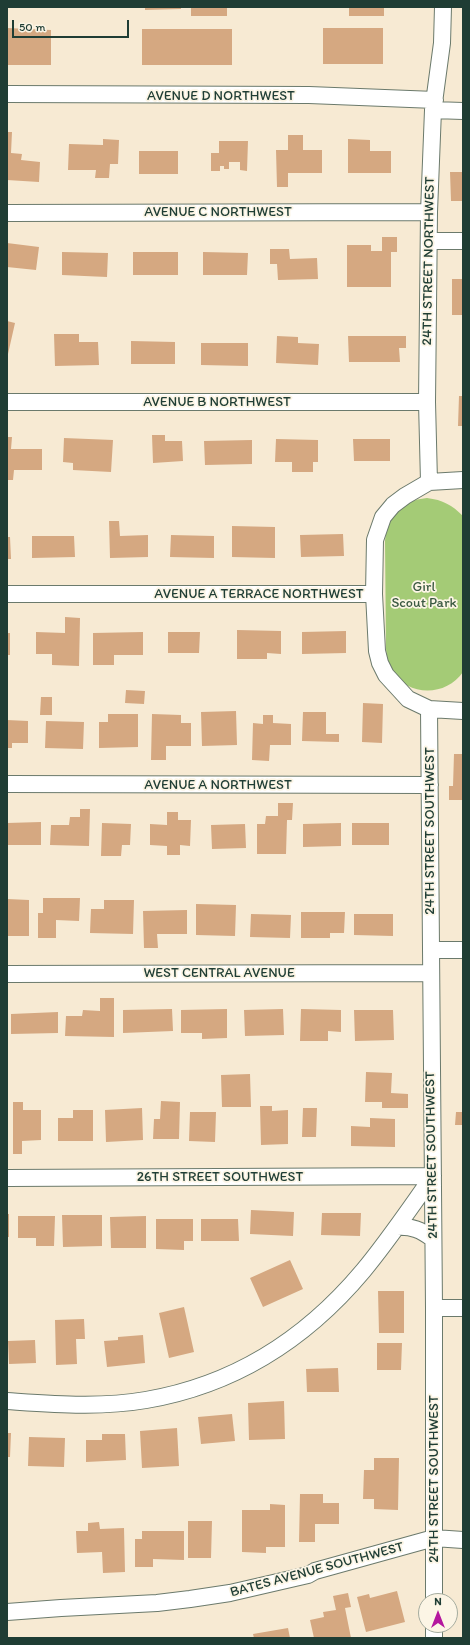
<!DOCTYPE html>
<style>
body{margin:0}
#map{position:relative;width:470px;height:1645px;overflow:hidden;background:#f7ead3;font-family:Itim,sans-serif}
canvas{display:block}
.frame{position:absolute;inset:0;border:8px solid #1f3d34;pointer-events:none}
.north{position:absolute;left:418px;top:1593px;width:40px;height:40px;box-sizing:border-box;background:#fcf5e5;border:1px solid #a4ab9e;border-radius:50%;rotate:0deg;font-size:11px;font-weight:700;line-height:16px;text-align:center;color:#1f3d34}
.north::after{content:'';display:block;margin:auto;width:14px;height:18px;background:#b5179e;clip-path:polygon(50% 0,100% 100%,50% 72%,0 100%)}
.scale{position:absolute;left:12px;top:20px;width:117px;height:18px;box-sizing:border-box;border:2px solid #1f3d34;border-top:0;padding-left:5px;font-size:12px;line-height:14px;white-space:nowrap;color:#1f3d34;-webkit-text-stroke:3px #fcf5e5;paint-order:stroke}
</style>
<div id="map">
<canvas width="470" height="1645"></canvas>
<div class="frame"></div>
<div class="north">N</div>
<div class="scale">50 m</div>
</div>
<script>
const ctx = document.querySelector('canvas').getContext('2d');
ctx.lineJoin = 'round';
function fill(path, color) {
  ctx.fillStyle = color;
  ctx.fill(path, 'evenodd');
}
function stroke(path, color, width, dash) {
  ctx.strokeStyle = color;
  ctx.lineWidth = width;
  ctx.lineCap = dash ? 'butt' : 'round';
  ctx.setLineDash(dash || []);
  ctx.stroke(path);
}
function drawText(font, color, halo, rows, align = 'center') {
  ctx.font = font + ' Itim,sans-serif';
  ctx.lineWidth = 3.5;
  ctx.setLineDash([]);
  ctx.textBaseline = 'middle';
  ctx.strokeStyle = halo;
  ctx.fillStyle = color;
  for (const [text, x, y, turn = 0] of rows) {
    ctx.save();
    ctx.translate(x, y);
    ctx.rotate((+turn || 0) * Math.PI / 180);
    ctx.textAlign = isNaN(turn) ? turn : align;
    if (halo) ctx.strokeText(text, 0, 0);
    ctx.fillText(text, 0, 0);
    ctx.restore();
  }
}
fill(new Path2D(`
 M427 498C443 500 452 505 463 516V672C446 697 407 697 392 670 388 664 387 657 386 649L385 541C388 514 400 501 427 498Z`), '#a4cb76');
fill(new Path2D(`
 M145 7H181V9L145 10Z
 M191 7H227V16H191Z
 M349 7H384V16H349Z
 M7 28 51 30V65H7Z
 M323 28H383V64H323Z
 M142 29H232V65H142Z
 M7 132H12L11 153 22 154 21 160 40 162 39 182 7 180Z
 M288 135H303V150H322V173H288V187H277L276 150H288Z
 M103 139 119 140 118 164H110L109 178H95L96 170H68L69 144 103 145Z
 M348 139 370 140V151H391V173H348Z
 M219 141H248L247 171 240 170V162H229V169H224V166H220V171H211V153H219Z
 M139 151H178V174H139Z
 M450 172H463V201H451Z
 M382 237H397V252H391V287H347V245H371V251H382Z
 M7 243 39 247 36 270 7 267Z
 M270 249H289L290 259 317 258 318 279 278 280 277 264H270Z
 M62 252 108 253 107 277 62 275Z
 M133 252H178V275H133Z
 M203 252 248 253 247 275H203Z
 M452 279H463V315H452Z
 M7 321 15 323 8 354H7Z
 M54 334H79V342H98L99 365 55 366Z
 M277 336 298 337V343L319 344 318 365 276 363Z
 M348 336H406V348H399L400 362H349Z
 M131 341 175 342V364H131Z
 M201 343H248V366L201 365Z
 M459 396H463V426H458Z
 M152 435H165V441H182L183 461 153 463Z
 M7 437H12L11 449H42V470H14L13 480H7Z
 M64 438 113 440 111 472 73 470V463L63 462Z
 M276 439 318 440V462H313V472H292V462H275Z
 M353 439H390V461H354Z
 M252 440V464L205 465 204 441Z
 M109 521H119L120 536 148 535V557L110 558Z
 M232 526 275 527V558L232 557Z
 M343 534 344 556 301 557 300 535Z
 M171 535 214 536V558L170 557Z
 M32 536H74L75 557 32 558Z
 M7 537H10L11 559H7Z
 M65 617 80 618 79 666 52 665V654H36V632L65 633Z
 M237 630 281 631V654L267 653V659H237Z
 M346 631V653L302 654V632Z
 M143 632V655H114V665H93V633Z
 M168 632H200L199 653H168Z
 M7 633H10V655H7Z
 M126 690 145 691 144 704 125 703Z
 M41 697H52V715H40Z
 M363 703 383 704 382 743 362 742Z
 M236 711 237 745 202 746 201 712Z
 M303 712H326V734H339V742L302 741Z
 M108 714H138V747L99 748V722H108Z
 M152 714 181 715V723H191V746H166V760H151Z
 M263 715H273V723L291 724V745H270L269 761 252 760 253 723 263 724Z
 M7 720 28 721V743H12V748H7Z
 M46 721 84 722 83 749 45 748Z
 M454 754H463V800H449V786H453Z
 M278 803H293L292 820H287L286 854H257V824H265L266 816H278Z
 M80 809H90L89 846 50 845 51 825H69L70 817H80Z
 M167 812H178V820H191L190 846 180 845V855H167V846L150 845V824L167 825Z
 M41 822V845H7V823Z
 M102 823 131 824 130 845H122L121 856H101Z
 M341 823V846L303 847V824Z
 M352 823H389V845H352Z
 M245 824 246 848 212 849 211 825Z
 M43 898H80L79 921 56 920V938H38V913H43Z
 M7 899 29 900V936H7Z
 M104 900H134L133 934 90 933 91 909H104Z
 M196 904 236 905 235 936 196 935Z
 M187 910V934H157L158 948H144L143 911Z
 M301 912H345L344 933H330V938H301Z
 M251 914 291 915 290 938 250 937Z
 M354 914H393V936L354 935Z
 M100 998H114V1037L65 1036 66 1016H82L83 1010 100 1011Z
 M172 1009 173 1031 123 1033V1010Z
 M227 1009V1038L202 1039V1033H181V1010Z
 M283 1009 284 1035 245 1036 244 1010Z
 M301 1009 341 1010V1032L328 1031V1041H300Z
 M354 1010H393L394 1040 355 1041Z
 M58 1012V1033L11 1034V1014Z
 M366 1072 392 1073 391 1093 408 1094V1108H382V1102H365Z
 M250 1074 251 1107H222L221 1075Z
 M161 1101 180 1102 179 1139H153L154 1119H160Z
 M13 1102H23V1110H41V1140L22 1141V1154H13Z
 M260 1106H272V1111L288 1110V1144L261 1145Z
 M142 1108 143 1140 106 1142 105 1110Z
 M303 1108H317L316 1137H302Z
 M73 1110H93V1141H58V1118H73Z
 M190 1112H216L215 1142 189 1141Z
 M456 1112H463V1125H455Z
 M370 1118 395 1119V1147L351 1146V1126L370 1127Z
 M251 1210 294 1212 293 1236 250 1234Z
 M322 1213H361L360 1236 321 1235Z
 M7 1214H9V1237H7Z
 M62 1215H102V1246L63 1247Z
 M18 1216H55L54 1246H36V1238H18Z
 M146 1216V1248H111L110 1217Z
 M156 1219H193V1241H184V1250L156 1249Z
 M201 1219H238L239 1241H201Z
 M290 1260 303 1289 263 1307 250 1278Z
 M378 1291H404V1333H379Z
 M184 1307 194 1352 169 1358 159 1313Z
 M84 1319 85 1339H76L77 1364 56 1365 55 1320Z
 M143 1335 145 1363 107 1367 104 1341 118 1340V1337Z
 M35 1340 36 1363 9 1364 8 1341Z
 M377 1343H402L401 1370H377Z
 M338 1368 339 1392H307L306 1369Z
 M284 1401 285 1439 249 1440 248 1403Z
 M232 1414 235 1441 201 1444 198 1417Z
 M177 1428 179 1466 142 1468 140 1431Z
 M7 1433H11L10 1457H7Z
 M102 1434H125L126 1460 86 1462V1440H102Z
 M29 1437 65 1438 64 1467 28 1466Z
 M374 1458H399L398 1510 374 1509V1499H363L364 1470H374Z
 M300 1494H323V1503H339V1524H315V1542H299Z
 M270 1504 285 1505V1547H266V1553L242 1552V1510H270Z
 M188 1521H212L211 1558H188Z
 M99 1522 100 1529 124 1528 125 1572 103 1573 102 1552 77 1553 76 1531H88V1523Z
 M142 1531H184V1560L153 1559V1567H135V1539H142Z
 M397 1591 405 1622 366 1632 357 1597 369 1594 370 1598Z
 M348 1593 351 1607 345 1608 351 1638H314L310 1620 324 1617 323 1612 336 1610 333 1596Z
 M288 1628 290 1638H254L253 1634Z`), '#d5a881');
const street = new Path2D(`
 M7 94 309 95 435 100
 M433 110 463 111
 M7 213 429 212
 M430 241H463
 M7 402H427
 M463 480 429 482 405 496 393 505 383 517 375 540 374 594 377 651 380 663 386 675 408 699 429 709 463 711
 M429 482 427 402 429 212 433 110 442 43 443 7
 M7 594H374
 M429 709 434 1308V1601
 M7 784 430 785
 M431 950H463
 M7 974 431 973
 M7 1178 433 1176
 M397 1227C412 1226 421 1230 433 1239
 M434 1308H463
 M7 1401C53 1404 100 1408 146 1400 234 1385 306 1339 363 1271 388 1241 410 1208 433 1176
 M7 1612 61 1608 157 1603 190 1599 230 1593 308 1575 315 1571 434 1538 463 1540
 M434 1638V1625`);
stroke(street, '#6b7a6c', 18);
stroke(street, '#fff', 16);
drawText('14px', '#1f3d34', '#fcf5e5', [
 ["AVENUE D NORTHWEST",221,96],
 ["AVENUE C NORTHWEST",218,212],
 ["24TH STREET NORTHWEST",429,261,-89],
 ["AVENUE B NORTHWEST",217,402],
 ["AVENUE A TERRACE NORTHWEST",259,594],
 ["AVENUE A NORTHWEST",218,785],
 ["24TH STREET SOUTHWEST",430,831,-90],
 ["WEST CENTRAL AVENUE",219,973],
 ["24TH STREET SOUTHWEST",432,1155,-91],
 ["26TH STREET SOUTHWEST",220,1177],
 ["24TH STREET SOUTHWEST",434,1479,-90],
 ["BATES AVENUE SOUTHWEST",317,1570,-15]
]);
drawText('14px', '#3a5941', '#fcf5e5', [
 ["Girl",424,587],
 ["Scout Park",424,603]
]);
</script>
